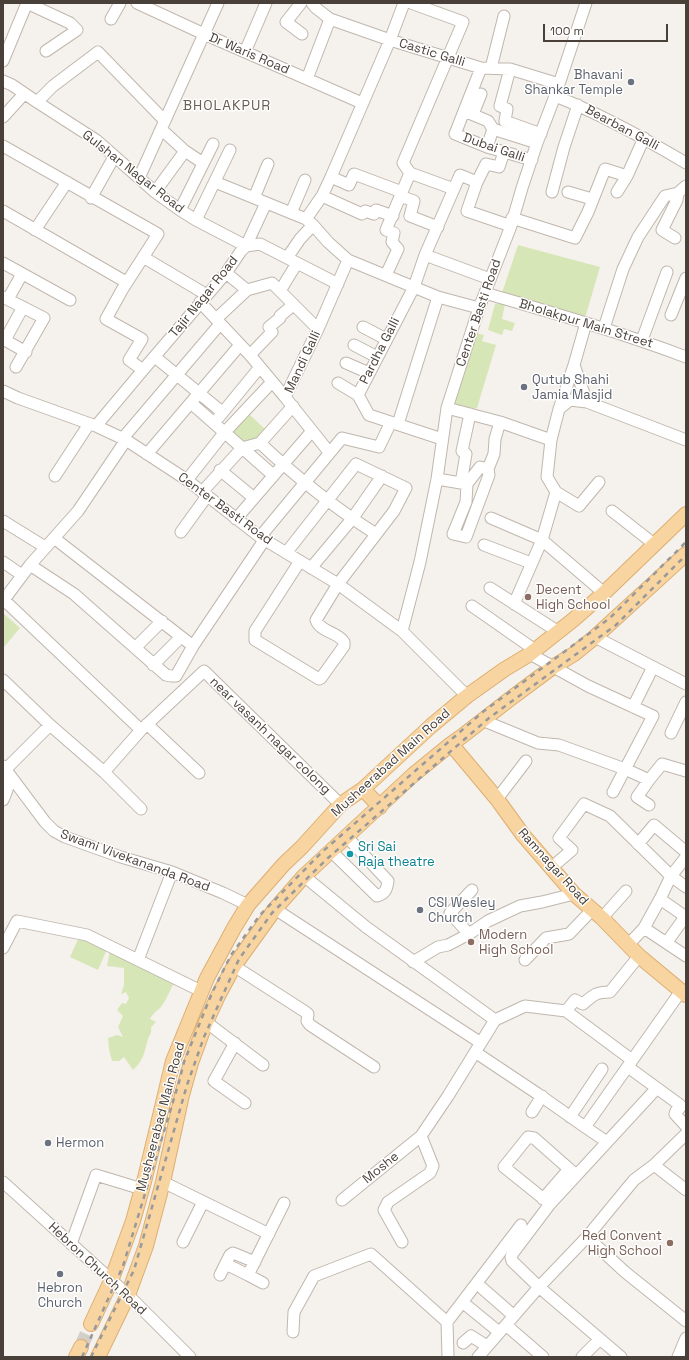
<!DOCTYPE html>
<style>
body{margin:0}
#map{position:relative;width:689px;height:1360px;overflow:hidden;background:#f5f1ec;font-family:"Space Grotesk",sans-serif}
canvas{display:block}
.frame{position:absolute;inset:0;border:4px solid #494139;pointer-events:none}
.scale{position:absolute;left:543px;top:24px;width:125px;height:18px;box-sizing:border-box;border:2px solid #494139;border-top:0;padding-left:5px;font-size:12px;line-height:14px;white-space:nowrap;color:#494139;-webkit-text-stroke:3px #fff;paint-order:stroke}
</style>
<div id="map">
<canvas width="689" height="1360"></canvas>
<div class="frame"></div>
<div class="scale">100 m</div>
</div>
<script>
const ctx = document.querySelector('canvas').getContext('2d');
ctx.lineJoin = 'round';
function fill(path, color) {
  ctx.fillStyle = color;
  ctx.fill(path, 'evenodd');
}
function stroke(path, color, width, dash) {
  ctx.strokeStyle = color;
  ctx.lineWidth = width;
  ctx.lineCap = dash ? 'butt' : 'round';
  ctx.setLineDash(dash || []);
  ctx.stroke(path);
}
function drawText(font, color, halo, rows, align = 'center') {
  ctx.font = font + ' "Space Grotesk",sans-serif';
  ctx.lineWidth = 3;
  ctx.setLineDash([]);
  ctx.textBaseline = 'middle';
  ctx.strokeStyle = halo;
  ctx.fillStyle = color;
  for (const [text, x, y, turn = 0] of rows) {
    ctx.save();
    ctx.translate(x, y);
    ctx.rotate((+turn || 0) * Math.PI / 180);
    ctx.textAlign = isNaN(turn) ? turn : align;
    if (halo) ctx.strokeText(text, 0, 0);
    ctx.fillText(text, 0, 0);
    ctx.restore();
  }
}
fill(new Path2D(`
 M518 245 600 267 585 318 502 293Z
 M505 303 502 319 515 323 512 331 504 329 502 335 488 330 495 304Z
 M473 332 484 335 482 341 496 345 477 408 464 409 453 406Z
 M249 414 267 431 257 441 243 445 231 434Z
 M3 613 20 628 3 648Z
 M80 935 108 947 98 970 70 957Z
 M110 950 174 983C170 990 167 998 163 1004 160 1010 154 1011 150 1019L156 1022 151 1027C152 1033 150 1034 148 1039 144 1053 144 1060 133 1070L124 1057 119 1061H112L109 1049 108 1038 117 1035 123 1037 118 1027 123 1016 117 1010 122 1003 126 1004 129 998 126 992 121 994 124 985V968L107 966Z`), '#d7e6b7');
stroke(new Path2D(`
 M81 1347 91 1324`), '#d3cec8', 14, [14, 7]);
const minor = new Path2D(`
 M27 3 70 23 77 30 46 51
 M137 3 204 34 362 103
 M301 3 286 22 302 34
 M312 3 316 8 330 19 390 40 481 68 510 69 559 84
 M411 3 463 22 403 163 410 173 454 189
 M111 19 120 3
 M245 52 266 3
 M3 61 27 3
 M481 68 455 134 487 147 532 160
 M491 68 504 16
 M510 69 500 106 507 109 505 121 541 134
 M307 79 330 19
 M3 81 12 85 37 102 96 140 155 192 180 210 196 220 246 246 266 203
 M555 96C601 114 644 138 686 163
 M37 102 53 86 98 52 165 121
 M464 111 488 121 493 129 487 147
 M473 114 481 94
 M3 117 24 94
 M161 129 185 151 203 163
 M493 129 537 143
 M3 146 158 234 122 290 106 319 142 339 129 360 143 370
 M504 152 499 167 486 164 477 182 467 211 511 226
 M331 177 349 185 354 174 402 192
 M139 178 218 3
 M215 182 306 219 313 225 328 242 348 260 438 297 479 308
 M155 192 185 151
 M552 192 564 147 578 105
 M568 192 592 199
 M617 192 627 176
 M322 196 362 214 365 211 374 214 376 210 393 216
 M400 196 414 201 410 216 438 227
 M91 198 114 157
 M254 198 268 164
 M180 210 213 144
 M3 211 126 282
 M291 213 305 180
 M512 218 575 238 588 212 605 169 627 176 644 138
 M306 219 322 196 331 177 390 40 404 3
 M196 220 230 150
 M35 230 67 182
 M675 238 662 230 677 200 678 193
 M425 255 490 279
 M143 257 207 295
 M287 258 300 239 313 225
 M3 263 70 300
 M226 273 247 290
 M386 275 398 249 392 242 394 233 386 230 410 173
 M280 291 297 263
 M485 293C553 313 620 332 686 357
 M3 297 44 318 16 367
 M8 299 22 274
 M200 302 250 355 285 397
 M671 315 686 278
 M216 319 247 290 272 283 318 329
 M363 327 386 339
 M604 328 623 269 638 237 665 196 678 193 686 186
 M3 339 26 352
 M5 340 23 307
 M642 340 667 272
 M354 345 377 357
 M250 355 272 332 269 327 280 318V316L293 305
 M155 357 222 412
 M346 363 369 373
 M574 365 587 402 686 440
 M338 383 358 395
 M3 391 18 398 96 426 126 440 187 480 260 537 338 584 402 631 467 696
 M191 403 273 475
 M447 408 500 422 551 440
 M559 409 574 365 586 323
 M219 417 260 367
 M398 424 438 297
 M96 426 143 370 226 273 241 251 246 246 260 244 338 284
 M123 438 220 324
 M442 439 369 415 358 395 414 287 425 255 460 175 477 182
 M260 443C296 477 335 508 376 534
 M329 452 285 397 318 329 348 260
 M147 454 240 345
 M488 469 489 475 466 537 453 534 466 502 467 484 480 467 488 469 494 454 495 439 500 422
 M220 470 254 498
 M55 476 89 424
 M437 479 467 484
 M187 480 224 433 272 382
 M461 483 466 454 462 451 470 414
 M202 492 242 448 260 443 293 406
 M556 492 579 506 599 482
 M612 511 654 544
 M491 518 542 540 604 593
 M236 519 312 431
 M3 521 45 547
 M181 532 207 496
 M260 537 342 438 379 447 391 422
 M54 538 193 646
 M484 545 531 563
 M286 553 356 464 406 488 394 511 338 584 316 620C320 632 338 632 344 642V646L321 678 319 679 255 640V631L300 561
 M3 562 22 575
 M30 565 74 594 166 675 171 676H176L193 646 265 539
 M311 568 352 519 382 476
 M490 588 557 631
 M4 600 141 730
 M3 601 30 565 78 511 126 440
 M514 604 542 540 556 492 547 477 551 440 559 409 570 400 587 402
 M472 606 535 650
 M402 631 420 562 437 479 447 408 479 308 511 226 522 188 537 143 555 96 586 3
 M595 637 686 684
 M135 648 162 621
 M530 654 588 686 653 716 613 792
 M153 665 181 637
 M3 680 50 725 104 772 141 809
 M633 707 653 667
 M482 720 538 743 559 745 625 769 649 780 662 764 686 771
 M147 724 199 773
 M671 733 686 702
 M3 766 45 822 54 831 65 837 121 857 172 872 223 893 248 905
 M6 769 50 725
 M104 772 141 730 204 671 341 805
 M3 777C11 786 7 790 3 800
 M497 799 526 761
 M649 805 637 797 649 780
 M638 844 654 825 686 852
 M331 851 377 896C385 894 387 889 388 881L347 837
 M551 868 572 850 559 838 584 804 610 816 671 876 686 887
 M304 876 366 927 495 1020 448 1096 421 1136 433 1166 430 1173 388 1202 384 1210 402 1242
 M660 899 686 917
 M275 909 481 1043
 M602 918 626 891
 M644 928 686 956
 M469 934 450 913 472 890
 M667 942 685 917
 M628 945 644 928 660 899 671 876 686 857
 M3 948 17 921 87 935 201 991
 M138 960 172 872
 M525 960 546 938 569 934 592 910
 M413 962 438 947 448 945 469 934 488 921 520 906 542 902 574 894
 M234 966 304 1011 308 1014 307 1021 310 1025 374 1067
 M566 1011 632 1060
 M495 1020 525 1006 566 1011 575 1000 583 1004C593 995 596 992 610 992L639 956
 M206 1022 263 1065
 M235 1043 214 1081 245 1103
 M475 1052 538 1094 585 1127 681 991
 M628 1067 680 1105V1108L676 1111 675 1114 686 1126
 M532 1112 542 1096
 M570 1117 602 1069
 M585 1127 607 1142
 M654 1165 686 1190
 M3 1182 128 1295 190 1357
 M163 1182 269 1234
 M543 1199 569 1169
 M342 1200 421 1136
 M550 1204 504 1167 528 1137 534 1138 576 1175
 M587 1237 625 1272 686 1321
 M183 1242 203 1202
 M71 1244 96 1175 142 1189
 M226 1264 248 1275
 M220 1275 230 1255 233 1253 255 1262
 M263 1283 248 1275 284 1203
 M482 1288 514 1316
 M466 1305 499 1332
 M506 1325 543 1357
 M293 1332 294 1312 314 1276 371 1254 447 1322
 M463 1343 471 1336 487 1346
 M448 1357 447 1322 521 1225
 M478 1357 539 1287 587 1237 634 1180 654 1165 686 1134
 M582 1357 600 1339
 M621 1357 539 1287 512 1261 511 1257 513 1253 550 1204 656 1089
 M678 1357 686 1338`);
const major = new Path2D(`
 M451 744 497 799 523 835 574 894 602 918 639 956 686 995
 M363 789 380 807
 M91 1324 111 1281 133 1221 145 1178 173 1061 207 978 234 928 248 905 284 864 302 847 341 804 363 789 431 726 467 696 505 669 530 654 573 620 604 593 686 514
 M76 1357 81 1347
 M98 1357 128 1295 146 1246 163 1182 182 1095 191 1063 206 1022 218 996 234 966 275 909 304 876 413 775 451 744 461 737 510 699 553 667 574 654 595 637 686 554`);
stroke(minor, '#c0b7ae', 13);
stroke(major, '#ddaf71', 16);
stroke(minor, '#fff', 11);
stroke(major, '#f8d4a1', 14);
stroke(new Path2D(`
 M82 1357 123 1266 179 1082 184 1062 212 993 231 955 260 915 322 852 484 711 610 618 686 542
 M91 1357 134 1270 187 1085 204 1037 239 959 272 913 328 858 489 718 616 625 686 555`), '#999', 2.5, [5, 5]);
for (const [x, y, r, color] of [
 [631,82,4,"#6b7280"],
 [524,387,4,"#6b7280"],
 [528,597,4,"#8d6e63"],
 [350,854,4,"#0f9aa8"],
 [420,910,4,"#6b7280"],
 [471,942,4,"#8d6e63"],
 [48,1143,4,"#6b7280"],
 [670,1243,4,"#8d6e63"],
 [60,1274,4,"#6b7280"]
]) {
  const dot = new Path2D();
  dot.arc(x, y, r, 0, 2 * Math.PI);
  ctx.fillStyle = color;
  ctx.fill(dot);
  stroke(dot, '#fff', 1.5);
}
drawText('13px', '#494139', '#fff', [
 ["Castic Galli",432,53,17],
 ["Dr Waris Road",249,54,23],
 ["Bearban Galli",622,128,28],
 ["Dubai Galli",494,148,19],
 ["Gulshan Nagar Road",133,172,38],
 ["Tajir Nagar Road",204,297,-51],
 ["Center Basti Road",479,313,-71],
 ["Bholakpur Main Street",586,324,17],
 ["Pardha Galli",380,351,-63],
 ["Mandi Galli",303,362,-65],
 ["Center Basti Road",225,509,36],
 ["near vasanh nagar colong",270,736,44],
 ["Musheerabad Main Road",391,763,-42],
 ["Swami Vivekananda Road",135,861,20],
 ["Ramnagar Road",553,867,48],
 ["Musheerabad Main Road",161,1117,-75],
 ["Moshe",381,1168,-39],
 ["Hebron Church Road",97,1269,43]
]);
drawText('13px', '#5b616d', '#fff', [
 ["Bhavani",623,75,"right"],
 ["Shankar Temple",623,90,"right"],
 ["Qutub Shahi",532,380],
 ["Jamia Masjid",532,395],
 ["CSI Wesley",428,903],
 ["Church",428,918],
 ["Hermon",56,1143],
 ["Hebron",60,1288,"center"],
 ["Church",60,1303,"center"]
], 'left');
drawText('13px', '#785e54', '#fff', [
 ["Decent",536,590],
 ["High School",536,605],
 ["Modern",479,935],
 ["High School",479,950],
 ["Red Convent",662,1236,"right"],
 ["High School",662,1251,"right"]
], 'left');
drawText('13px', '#0d838f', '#fff', [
 ["Sri Sai",358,847],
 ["Raja theatre",358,862]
], 'left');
ctx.letterSpacing = '1px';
drawText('14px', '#6b5d51', '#fff', [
 ["BHOLAKPUR",227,106]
]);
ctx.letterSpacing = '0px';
</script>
